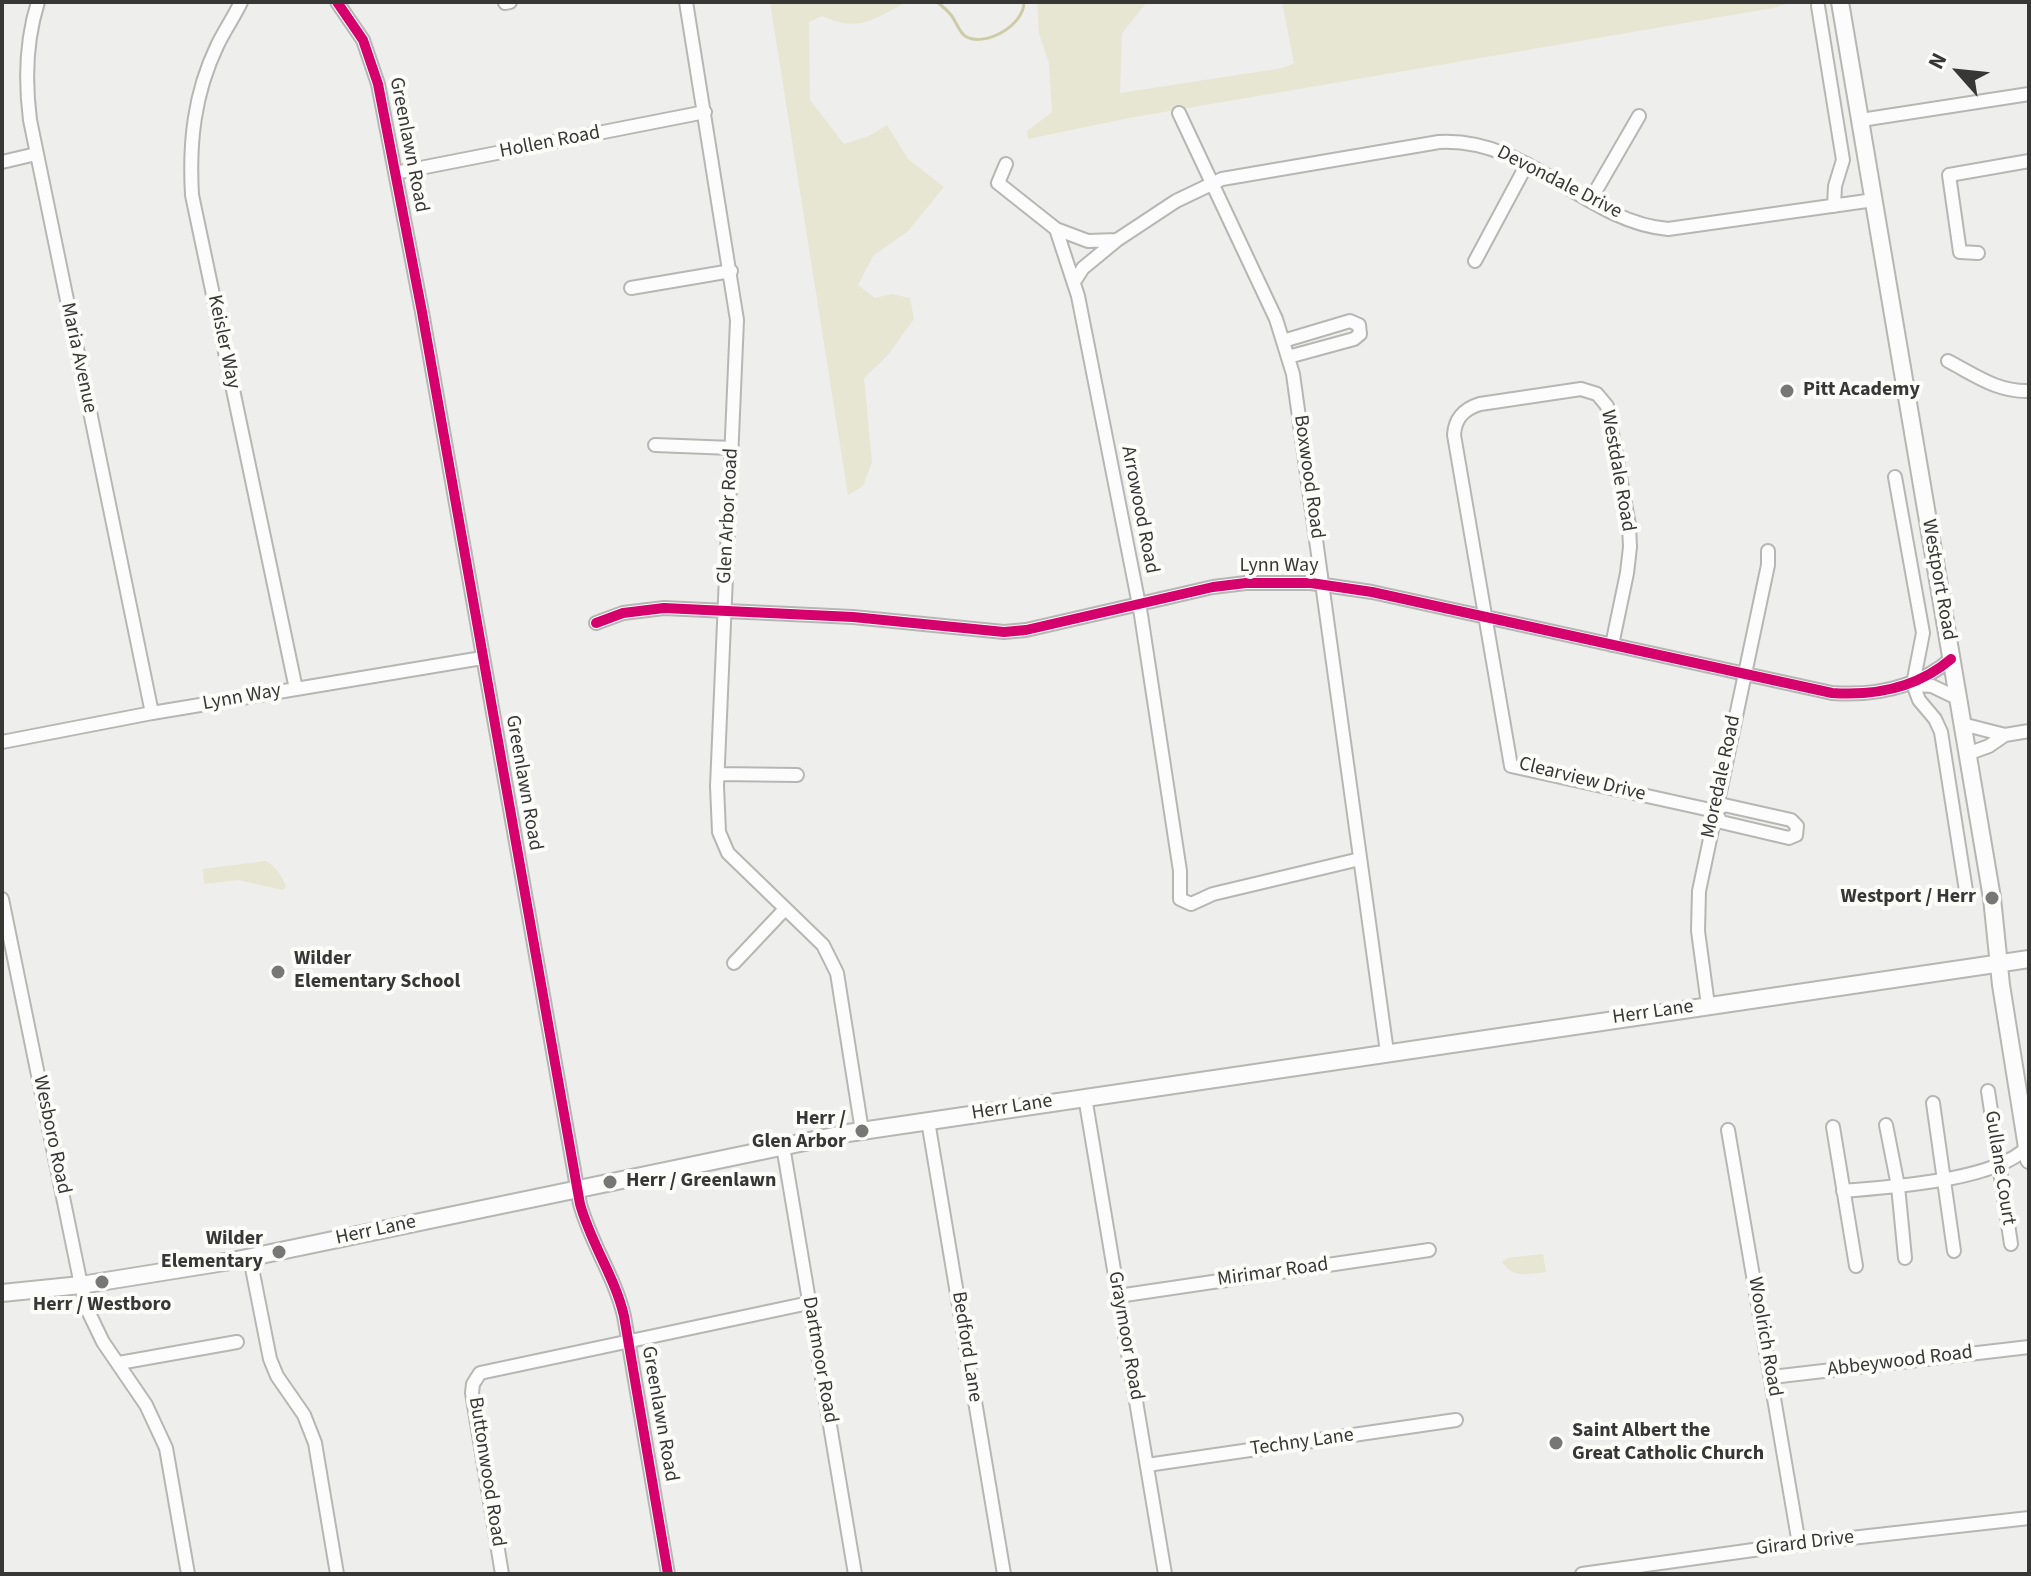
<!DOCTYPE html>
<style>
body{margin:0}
#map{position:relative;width:2031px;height:1576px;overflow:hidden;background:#eeeeec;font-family:"Source Sans 3",sans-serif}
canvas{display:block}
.frame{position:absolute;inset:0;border:4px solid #373736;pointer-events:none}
.north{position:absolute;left:1919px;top:32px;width:80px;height:80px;-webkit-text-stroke:6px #fcfcf9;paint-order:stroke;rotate:297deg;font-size:22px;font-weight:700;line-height:32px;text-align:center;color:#373736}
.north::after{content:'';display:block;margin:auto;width:28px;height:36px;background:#373736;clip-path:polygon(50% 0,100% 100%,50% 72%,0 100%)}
</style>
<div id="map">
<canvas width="2031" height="1576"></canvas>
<div class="frame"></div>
<div class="north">N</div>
</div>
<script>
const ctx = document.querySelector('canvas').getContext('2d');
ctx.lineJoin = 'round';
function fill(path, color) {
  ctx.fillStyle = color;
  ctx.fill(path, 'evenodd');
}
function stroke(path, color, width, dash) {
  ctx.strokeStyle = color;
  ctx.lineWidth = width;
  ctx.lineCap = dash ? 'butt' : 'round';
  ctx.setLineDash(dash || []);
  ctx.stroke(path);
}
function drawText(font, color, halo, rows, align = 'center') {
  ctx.font = font + ' "Source Sans 3",sans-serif';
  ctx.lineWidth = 8;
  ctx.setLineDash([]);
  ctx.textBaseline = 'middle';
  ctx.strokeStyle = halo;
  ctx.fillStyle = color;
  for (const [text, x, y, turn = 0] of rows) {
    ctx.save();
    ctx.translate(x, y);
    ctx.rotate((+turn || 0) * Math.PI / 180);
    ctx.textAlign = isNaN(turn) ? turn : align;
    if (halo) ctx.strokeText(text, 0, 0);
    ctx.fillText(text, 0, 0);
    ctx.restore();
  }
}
fill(new Path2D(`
 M770 2H907C872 19 861 33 822 16L809 22 810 100 844 144 869 136 887 125 908 159 944 187 908 231 873 256 858 285 875 298 892 294 910 298 914 319 887 356 864 378 872 462 863 486 848 495Z
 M1037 2H1147L1122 33 1120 93 1283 68 1294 63 1282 2H1793L1773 8 1129 118 1028 139 1027 131 1052 112 1049 63 1039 34Z
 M266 861C275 866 283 877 286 886L283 890 238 880 204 884 203 869Z
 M1543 1254 1546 1272C1529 1274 1513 1279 1502 1262L1507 1258Z`), '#e6e6d3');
stroke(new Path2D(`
 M937 2C942 6 947 10 951 15 956 21 959 32 965 36 984 48 1024 26 1024 2`), '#cecca8', 3);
const minor = new Path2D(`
 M38 2C26 40 25 81 30 120L152 713
 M241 2C234 17 224 31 217 46 194 94 189 143 192 195L296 689
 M337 2 363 40 378 84 422 312 580 1204C591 1244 615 1277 624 1316L668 1574
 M686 2 737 320 717 786 719 832 728 853 823 945 837 973 862 1131
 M505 3 510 2
 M1818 6 1843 160 1835 186 1834 206
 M1179 113 1276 319 1293 374 1387 1052
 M1861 120 2029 94
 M2 162 36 154
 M1006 164 998 183 1056 229 1078 296 1141 615 1180 871V899L1191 904 1213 894 1360 859
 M395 173 705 112
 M1591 199 1639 116
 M1056 229 1088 241 1117 240
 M1978 253 1960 252 1949 175 2029 161
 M1475 261 1527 164
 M1074 282 1083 268 1117 240 1176 201 1222 179 1439 142C1529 137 1586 222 1668 229L1874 200
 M631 288 731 271
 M1283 341 1350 321 1359 325 1360 334 1354 339 1288 357
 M1948 361C1975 375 1997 392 2029 391
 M655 445 732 448
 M1895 477 1923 633 1913 684 1919 700 1935 719 1941 732 1967 897
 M596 623 623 613 664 608 853 617 1004 632 1026 630 1213 587 1246 583H1311L1372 592 1832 693C1876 696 1917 688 1951 659
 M1612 645 1627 573 1630 547 1629 525 1607 406 1597 394 1581 389 1480 404C1464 409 1455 418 1454 435L1511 766 1715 811
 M1916 685 1932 686 1957 698
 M1962 724 2005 735 2029 731
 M2 742 152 713 482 658
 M1967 754 1989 746 2005 735
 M718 774 797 775
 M1724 805 1791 820 1797 826 1796 835 1789 838 1721 822 1715 811Z
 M2 899 81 1285 89 1313 103 1342 146 1405 166 1448 188 1574
 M734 963 785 909
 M1708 1005 1698 931 1699 891 1768 565V551
 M1988 1091 2011 1244
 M1085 1097 1165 1574
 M1933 1103 1954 1251
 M928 1121 1004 1574
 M1886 1125 1898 1186 1905 1258
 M1833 1127 1856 1266
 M1728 1130 1799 1544
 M783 1146 855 1574
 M1843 1191C1889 1187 1996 1181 2027 1147
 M250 1258 270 1359 277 1376 304 1415 315 1443 337 1574
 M1118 1296 1429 1250
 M119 1363 237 1342
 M1772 1377 2029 1347
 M1147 1465 1456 1420
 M502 1574 472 1393 473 1384 480 1373 809 1303
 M1582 1574 1789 1545 2029 1518`);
const secondary = new Path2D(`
 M1840 2 1992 898 2001 985 2029 1160
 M2 1293 81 1285 237 1260 848 1133 2029 959`);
stroke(minor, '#b6b6b4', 16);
stroke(secondary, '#b6b6b4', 20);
stroke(minor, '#fcfcfc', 12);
stroke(secondary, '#fcfcfc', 16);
stroke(new Path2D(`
 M337 2 363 40 378 84 422 312 580 1204C591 1244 615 1277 624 1316L668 1574
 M596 623 623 613 664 608 853 617 1004 632 1026 630 1213 587 1246 583H1311L1372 592 1832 693C1876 696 1917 688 1951 659`), '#d6006c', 10);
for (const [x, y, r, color] of [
 [1787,391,8,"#777776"],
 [1992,898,8,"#777776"],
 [278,972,8,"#777776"],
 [862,1131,8,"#777776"],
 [610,1182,8,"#777776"],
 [279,1252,8,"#777776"],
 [102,1282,8,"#777776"],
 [1556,1443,8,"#777776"]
]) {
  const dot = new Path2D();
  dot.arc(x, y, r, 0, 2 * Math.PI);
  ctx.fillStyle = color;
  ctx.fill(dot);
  stroke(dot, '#fcfcf9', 3);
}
drawText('20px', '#373736', '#fcfcf9', [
 ["Hollen Road",550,143,-11],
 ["Greenlawn Road",408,145,79],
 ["Devondale Drive",1559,183,27],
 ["Keisler Way",223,342,78],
 ["Maria Avenue",78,358,78],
 ["Westdale Road",1617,471,80],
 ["Boxwood Road",1308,477,82],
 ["Arrowood Road",1139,510,79],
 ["Glen Arbor Road",729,516,-87],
 ["Lynn Way",1279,567],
 ["Westport Road",1938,580,80],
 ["Lynn Way",242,698,-10],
 ["Moredale Road",1722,777,-78],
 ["Clearview Drive",1582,780,14],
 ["Greenlawn Road",523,783,80],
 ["Herr Lane",1653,1013,-8],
 ["Herr Lane",1012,1108,-9],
 ["Wesboro Road",51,1135,78],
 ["Gullane Court",1999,1168,81],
 ["Herr Lane",376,1231,-12],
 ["Mirimar Road",1273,1273,-8],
 ["Graymoor Road",1125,1336,80],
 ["Woolrich Road",1764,1337,80],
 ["Bedford Lane",966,1347,81],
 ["Dartmoor Road",819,1360,80],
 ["Abbeywood Road",1900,1362,-7],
 ["Greenlawn Road",659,1414,80],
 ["Techny Lane",1302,1443,-8],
 ["Buttonwood Road",486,1472,81],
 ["Girard Drive",1805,1544,-7]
]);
drawText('bold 20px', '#373736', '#fcfcf9', [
 ["Pitt Academy",1803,391],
 ["Westport / Herr",1976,898,"right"],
 ["Wilder",294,960],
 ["Elementary School",294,983],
 ["Herr /",846,1120,"right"],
 ["Glen Arbor",846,1143,"right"],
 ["Herr / Greenlawn",626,1182],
 ["Wilder",263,1240,"right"],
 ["Elementary",263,1263,"right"],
 ["Herr / Westboro",102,1306,"center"],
 ["Saint Albert the",1572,1432],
 ["Great Catholic Church",1572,1455]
], 'left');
</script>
